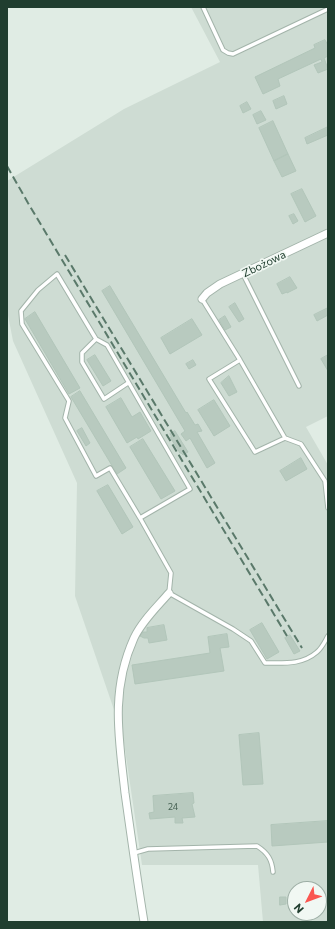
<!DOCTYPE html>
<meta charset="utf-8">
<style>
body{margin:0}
#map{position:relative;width:335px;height:929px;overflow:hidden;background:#e0ece4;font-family:Commissioner,sans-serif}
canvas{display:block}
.frame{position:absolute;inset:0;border:8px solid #203e2f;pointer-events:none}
.north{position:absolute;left:287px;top:881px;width:40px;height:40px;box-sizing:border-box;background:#f1f8f3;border:1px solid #9daea5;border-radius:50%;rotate:228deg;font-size:11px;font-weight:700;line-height:16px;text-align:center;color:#203e2f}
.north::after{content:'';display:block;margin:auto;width:14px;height:18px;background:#fa5650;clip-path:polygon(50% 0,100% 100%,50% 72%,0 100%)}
</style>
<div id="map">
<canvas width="335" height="929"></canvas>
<div class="frame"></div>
<div class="north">N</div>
</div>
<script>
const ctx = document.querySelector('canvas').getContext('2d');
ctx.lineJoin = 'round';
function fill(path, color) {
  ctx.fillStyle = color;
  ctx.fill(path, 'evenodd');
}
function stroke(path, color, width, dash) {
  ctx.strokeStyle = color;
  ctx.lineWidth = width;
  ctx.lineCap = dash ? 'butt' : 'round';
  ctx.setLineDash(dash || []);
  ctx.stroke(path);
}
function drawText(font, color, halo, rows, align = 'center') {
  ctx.font = font + ' Commissioner,sans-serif';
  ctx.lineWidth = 3.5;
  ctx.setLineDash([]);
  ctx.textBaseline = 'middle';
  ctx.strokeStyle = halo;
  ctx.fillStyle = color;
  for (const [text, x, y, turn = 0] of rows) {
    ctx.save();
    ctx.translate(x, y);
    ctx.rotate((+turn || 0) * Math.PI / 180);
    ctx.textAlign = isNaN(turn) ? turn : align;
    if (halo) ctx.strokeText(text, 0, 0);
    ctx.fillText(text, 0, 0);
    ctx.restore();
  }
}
fill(new Path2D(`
 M191 7H328V416L306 427 328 465V922H263L258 865H142L123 736 75 596 77 483 13 341 7 310V181L124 109 220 62ZM295 889H319V913H295Z`), '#cedcd3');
const building = new Path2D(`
 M325 40 328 45V56L324 58 328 69 318 73 314 65 322 62 321 59 278 79 280 86 263 94 255 77 315 48 314 45Z
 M284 96 287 104 276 109 273 101Z
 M247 102 251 109 243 113 240 106Z
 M261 111 266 120 257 124 253 115Z
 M273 121 288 154 274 161 259 128Z
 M328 127V135L307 144 305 138Z
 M288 154 296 171 282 177 274 161Z
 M302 189 316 216 305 222 291 194Z
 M294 214 298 221 293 224 289 216Z
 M290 277 297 288 287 293V292L282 294 277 284Z
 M110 286 186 413 187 412 195 425 198 424 202 431 197 432 215 463 207 468 190 438 186 441 181 434 185 431 102 291Z
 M235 303 244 319 239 322 229 307Z
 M328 308V315L317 321 314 315Z
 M35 312 80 388 69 394 25 319Z
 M225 316 231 327 225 330 219 320Z
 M192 319 202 335 170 354 161 338Z
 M95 355 111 381 103 386 87 360Z
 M328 355V371L321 359Z
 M193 360 196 365 189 369 186 364Z
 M229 376 237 392 229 396 221 383Z
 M80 391 126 468 117 474 71 397Z
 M121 398 132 417 140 412 151 431 138 439 137 437 127 443 106 407Z
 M214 400 230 426 214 436 198 410Z
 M82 428 90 443 86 446 77 431Z
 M175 431 188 452 183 455 181 453H180L170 437H172L170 434Z
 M143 439 175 491 161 499 130 447Z
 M301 458 307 469 286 481 280 471Z
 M108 485 133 527 122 534 97 491Z
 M262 623 279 652 267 659 250 630Z
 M164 625 167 640 149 643 148 638H144L140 636 143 632H147V628Z
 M227 634 229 647 220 648 224 671 135 684 132 665 210 653 208 637Z
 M290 635 300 651 294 654 285 638Z
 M259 733 263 784 243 785 239 735Z
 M193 793 194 803 192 804 195 817 182 818 183 823H175V817L150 819 149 813 154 812 153 796Z
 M328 821V842L272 846 271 825Z
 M280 897H286V904L280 905Z`);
fill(building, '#b8cabf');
stroke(building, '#b2c6ba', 1);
const service = new Path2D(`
 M203 7 223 50 228 53 233 54 328 9
 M243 274 299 386
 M202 299 240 360
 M96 339 82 353V362L104 399 128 383
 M285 438 240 360 209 379 255 452 285 438 301 444 325 481 328 508
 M140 518 110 468 96 476 65 418 69 401 22 324 21 311 38 290 57 274 96 339 107 345 190 489 140 518 171 573 169 593 233 629 251 641 265 663C284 663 302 665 317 652 322 648 325 641 328 636
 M134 853 148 849 257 846C268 853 272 860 273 872`);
const minor = new Path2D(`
 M202 299 207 293 220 284 328 233
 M144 922C137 879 131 836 125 793 119 738 110 691 134 638 142 621 157 607 169 593`);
stroke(service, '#a3b4aa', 5.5);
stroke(minor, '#a3b4aa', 9);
stroke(service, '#fff', 3.5);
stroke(minor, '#fff', 7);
stroke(new Path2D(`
 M7 166 28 203 287 636
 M65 255 302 648`), '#5a796a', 2, [8, 4]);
drawText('9px', '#466153', null, [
 ["24",173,807]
]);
drawText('11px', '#203e2f', '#f1f8f3', [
 ["Zbożowa",264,264,-26]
]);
</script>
